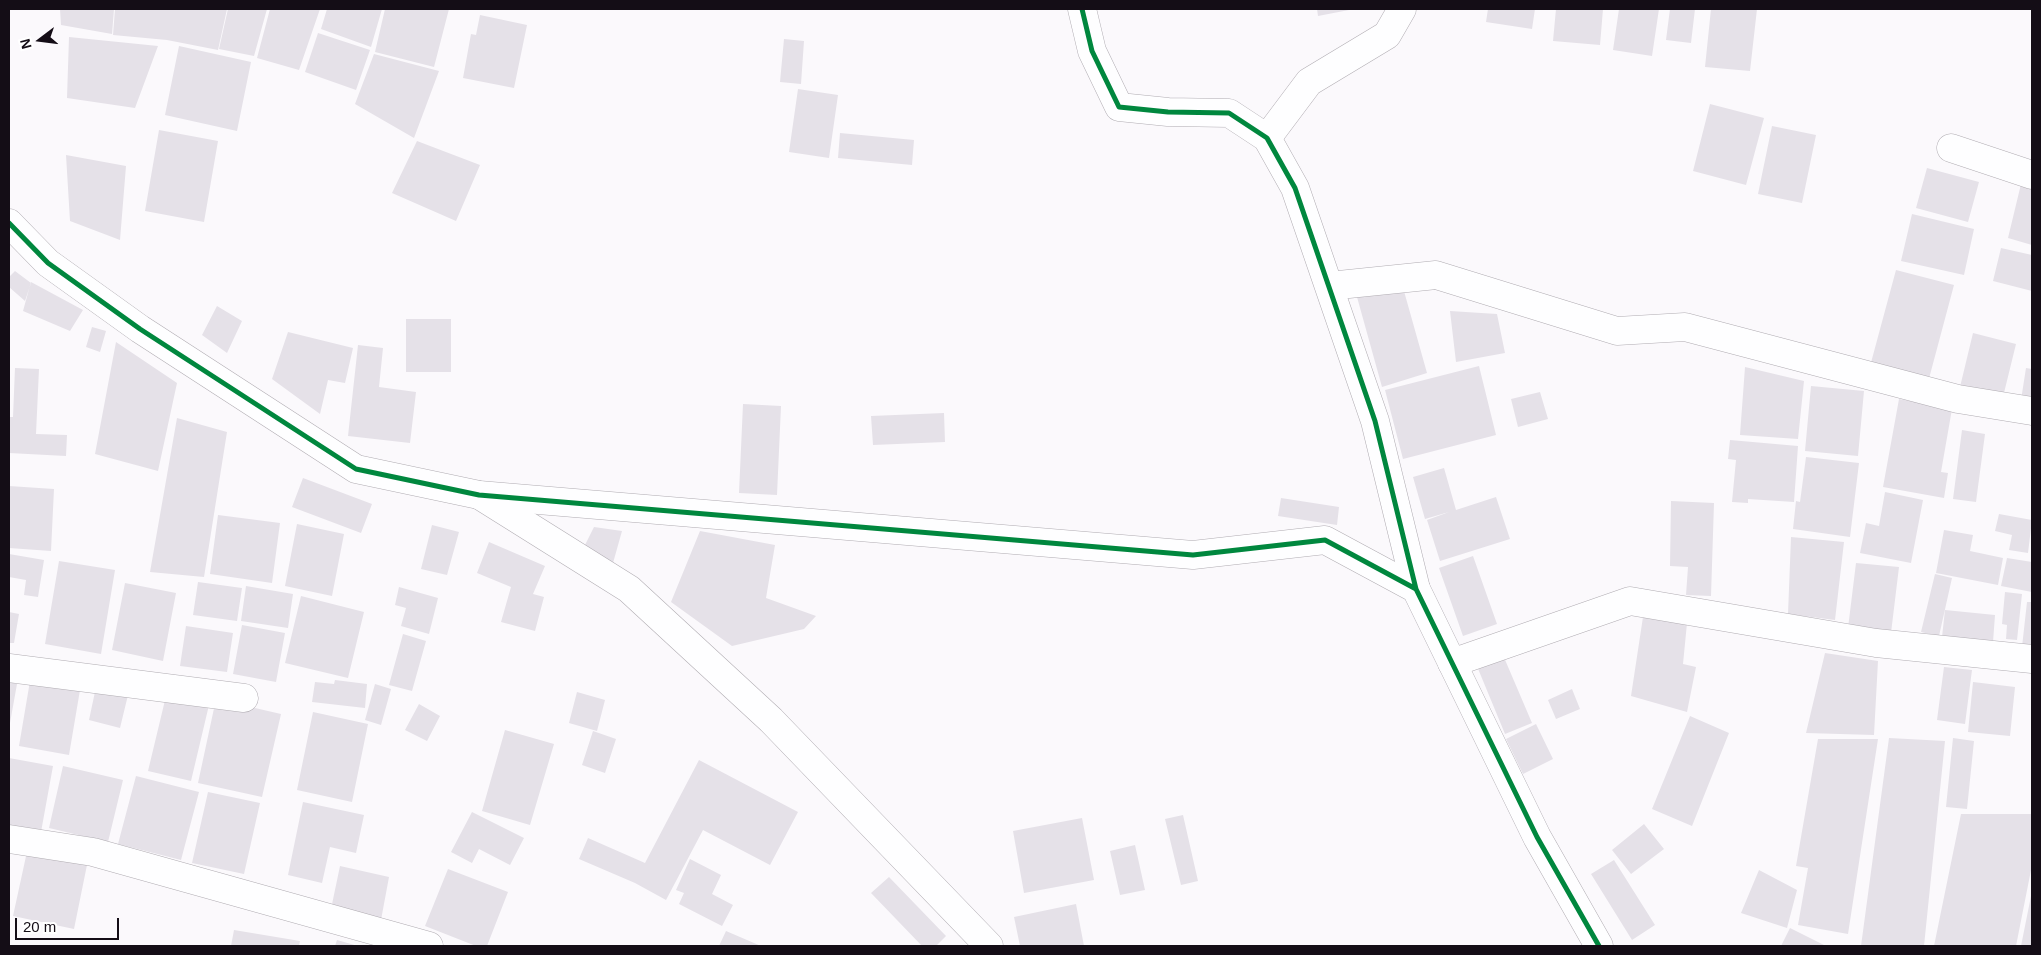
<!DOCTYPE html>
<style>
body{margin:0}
#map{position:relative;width:2041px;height:955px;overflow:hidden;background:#fbf9fc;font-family:Arial,sans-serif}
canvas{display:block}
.frame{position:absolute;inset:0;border:10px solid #140d16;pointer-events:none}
.north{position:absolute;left:15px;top:15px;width:50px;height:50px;-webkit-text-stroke:4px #fff;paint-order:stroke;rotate:255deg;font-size:14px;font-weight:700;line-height:20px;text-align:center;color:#140d16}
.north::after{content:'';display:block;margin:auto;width:18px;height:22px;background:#140d16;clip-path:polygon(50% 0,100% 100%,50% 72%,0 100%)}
.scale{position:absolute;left:15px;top:918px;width:104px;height:22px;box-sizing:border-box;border:2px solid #140d16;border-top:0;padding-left:6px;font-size:15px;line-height:18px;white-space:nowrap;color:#140d16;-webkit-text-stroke:4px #fff;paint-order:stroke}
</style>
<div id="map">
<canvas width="2041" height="955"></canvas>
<div class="frame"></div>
<div class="north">N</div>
<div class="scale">20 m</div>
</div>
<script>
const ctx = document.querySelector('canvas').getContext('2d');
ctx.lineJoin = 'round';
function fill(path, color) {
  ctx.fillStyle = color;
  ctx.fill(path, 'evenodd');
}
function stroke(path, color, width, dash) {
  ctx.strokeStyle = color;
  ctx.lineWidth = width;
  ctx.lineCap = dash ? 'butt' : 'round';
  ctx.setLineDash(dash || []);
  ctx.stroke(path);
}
fill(new Path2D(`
 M60 9H114L112 34 61 25Z
 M115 9H227L218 50 167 40 113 35Z
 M228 9H267L254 56 219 49Z
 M270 9H320L299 70 257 58Z
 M327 9H382L371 47 321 29Z
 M385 9H449L434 67 375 52Z
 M1317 9H1349V10L1318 16Z
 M1488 9H1535L1532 29 1486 22Z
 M1556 9H1603L1600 45 1553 41Z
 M1619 9H1659L1652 56 1613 50Z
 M1670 9H1695L1691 43 1666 40Z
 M1711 9H1757L1750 71 1705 67Z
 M480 15 527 25 514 88 463 78 471 34 476 35Z
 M318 33 370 50 356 90 305 72Z
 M69 37 158 46 135 108 67 98Z
 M784 39 804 41 801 84 780 82Z
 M179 46 251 62 237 131 165 115Z
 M374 54 439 71 414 138 355 104Z
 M798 89 838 95 829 158 789 152Z
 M1710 104 1764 118 1746 185 1693 171Z
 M1772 126 1816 135 1802 203 1758 194Z
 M159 130 218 141 204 222 145 211Z
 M840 133 914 140 912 165 838 158Z
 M417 141 480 165 456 221 392 193Z
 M66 155 126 166 120 240 70 221Z
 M1927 168 1979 182 1968 222 1916 208Z
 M2021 184 2032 187V245L2008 238Z
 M1912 214 1974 229 1964 275 1901 261Z
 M2001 248 2032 255V291L1993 281Z
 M1896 270 1954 285 1927 386 1869 370Z
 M15 271 31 283 25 301 9 287V277Z
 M31 282 83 310 70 331 23 311Z
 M1402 284 1427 373 1382 387 1357 297Z
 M217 306 242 321 227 353 202 335Z
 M1450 311 1497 314 1505 353 1456 362Z
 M406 319H451V372H406Z
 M92 327 106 331 100 352 86 347Z
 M288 332 353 348 345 383 328 380 320 414 272 379Z
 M1973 333 2016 344 2003 397 1960 387Z
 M116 342 177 383 158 471 95 454Z
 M358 345 383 348 379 387 416 392 410 443 348 436Z
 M1479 366 1496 435 1403 459 1385 390Z
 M1745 367 1804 381 1798 439 1740 435Z
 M15 368 39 369 36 434 67 435 66 456 9 453V417H13Z
 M2026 368 2032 369V402L2021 400Z
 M1811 386 1864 391 1858 456 1805 451Z
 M1540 392 1548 419 1518 427 1511 399Z
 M1899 399 1952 409 1941 472 1948 473 1944 498 1883 487Z
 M743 404 781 406 777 495 739 493Z
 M944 413 945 442 873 445 871 416Z
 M177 418 227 432 204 577 150 572Z
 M1962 430 1985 434 1976 502 1953 499Z
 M1730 440 1798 446 1794 502 1748 499V503L1732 502 1736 460 1728 459Z
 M1806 457 1859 463 1850 537 1793 529 1796 501 1800 502Z
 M1444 468 1456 510 1496 497 1510 539 1440 561 1427 520 1449 512 1425 519 1413 477Z
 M303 478 372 504 361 533 292 507Z
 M9 486 54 489 51 551 9 548Z
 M1885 492 1923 500 1911 563 1860 553 1866 523 1879 526Z
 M1281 498 1339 507 1337 525 1278 516Z
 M1671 501 1714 503 1711 596 1686 595 1688 567 1670 566Z
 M1999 514 2032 520 2028 553 2009 550 2012 535 1995 531Z
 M218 515 280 523 272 583 210 574Z
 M297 524 344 534 332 596 285 586Z
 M432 525 459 532 447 575 421 569Z
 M594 527 622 531 613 563 585 545Z
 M1944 530 1973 535 1970 551 2003 558 1998 585 1936 573Z
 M700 531 775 545 766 598 816 616 804 629 732 646 671 602Z
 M1791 537 1844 542 1835 620 1788 614Z
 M489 542 545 566 533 594 544 597 535 631 501 622 511 587 477 573Z
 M9 554 44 560 38 597 24 595 26 580 9 577Z
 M1473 556 1497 624 1463 636 1439 568Z
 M2007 558 2032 562V592L2001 586Z
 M59 561 115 570 101 654 45 644Z
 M1856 563 1899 567 1891 633 1848 628Z
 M1935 574 1952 578 1939 636 1921 632Z
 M198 582 242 588 237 621 193 615Z
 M125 583 176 593 163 661 112 650Z
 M246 586 293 594 288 628 241 621Z
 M399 587 438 598 429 634 401 626 406 608 395 605Z
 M2005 592 2022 594 2017 640 2006 639 2007 625 2002 624Z
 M301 596 364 612 348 678 285 663Z
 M2027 602H2032V649L2022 647Z
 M1945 610 1995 615 1993 642 1942 637Z
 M9 612 19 614 14 643H9Z
 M1643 617 1687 623 1683 664 1696 667 1687 712 1631 696Z
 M242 625 285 633 276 682 233 674Z
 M186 626 233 633 227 672 180 666Z
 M403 634 426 641 412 691 389 685Z
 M1500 648 1532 723 1505 734 1474 659Z
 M1825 653 1878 661 1874 735 1806 733Z
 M1944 667 1972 670 1965 724 1937 720Z
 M335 680 367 684 365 708 312 702 315 682 334 684Z
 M30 681 80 690 69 755 19 746Z
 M9 682 17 684 10 723H9Z
 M1973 682 2015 687 2010 736 1968 732Z
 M375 684 391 689 381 725 365 720Z
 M96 687 128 695 120 728 89 720Z
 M1572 689 1580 709 1556 719 1548 700Z
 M577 692 605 700 597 731 569 723Z
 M166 696 209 705 191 781 148 771Z
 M216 699 281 714 262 797 198 783Z
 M419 704 440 716 427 741 405 730Z
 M313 712 368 724 352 802 297 790Z
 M1690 716 1729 733 1692 826 1652 809Z
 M1536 724 1553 759 1523 774 1506 739Z
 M505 730 554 744 530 825 482 811Z
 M593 731 616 739 605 773 582 765Z
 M1889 738 1945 741 1924 946H1861Z
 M1953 738 1974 741 1967 809 1946 807Z
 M1818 739H1878L1848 934 1798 925 1808 868 1796 866Z
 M9 758 53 766 41 832 9 826Z
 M699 760 798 812 770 865 703 830 666 900 635 883 579 859 588 838 645 863Z
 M63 766 123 780 108 842 49 828Z
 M136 776 199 792 181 860 118 844Z
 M208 792 260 803 244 874 192 863Z
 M303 802 364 815 356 853 330 847 322 883 288 875Z
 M472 812 524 838 510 865 479 849 472 863 451 852Z
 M1961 814H2032V865L2016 946H1934Z
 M1183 815 1198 881 1181 885 1165 819Z
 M1082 818 1094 880 1024 893 1013 831Z
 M1644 824 1664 849 1631 874 1612 850Z
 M1135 845 1145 890 1120 895 1110 851Z
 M28 847 88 860 74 929 13 916Z
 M690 859 721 875 712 894 733 905 722 926 679 904 684 893 676 890Z
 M1614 860 1655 925 1632 940 1591 874Z
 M340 866 389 877 381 920 331 909Z
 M448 869 508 892 487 946H476L425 926Z
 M1759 870 1797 890 1787 928 1741 913Z
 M889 877 946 936 936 946H922L871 893Z
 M2031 896 2032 946H2021Z
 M1076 904 1084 946H1020L1014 917Z
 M1790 928 1826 946H1781Z
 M234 930 300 941 299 946H231Z
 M726 931 761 946H719Z
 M337 940 358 946H335Z`), '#e5e1e8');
const minor = new Path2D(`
 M1082 9 1092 51 1119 107 1168 112 1229 113 1267 138 1295 188 1375 421 1416 589
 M1267 138 1309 82 1387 35 1402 9
 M1951 148 2032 175
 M1329 286 1436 275 1617 331 1685 327 1958 399 2032 411
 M479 495 629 589 771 720 989 946
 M1452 663 1630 601 1876 643 2032 659
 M9 668 244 698
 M9 839 93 852 429 946`);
const tertiary = new Path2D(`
 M9 223 48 263 140 329 356 469 479 495 1193 555 1325 540 1416 589 1537 837 1599 946`);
stroke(minor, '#b0acb2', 29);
stroke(tertiary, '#b0acb2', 29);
stroke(minor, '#fefeff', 28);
stroke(tertiary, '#fefeff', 28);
stroke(new Path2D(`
 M1082 9 1092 51 1119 107 1168 112 1229 113 1267 138 1295 188 1375 421 1416 589
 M9 223 48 263 140 329 356 469 479 495 1193 555 1325 540 1416 589 1537 837 1599 946`), '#00873e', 5);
</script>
